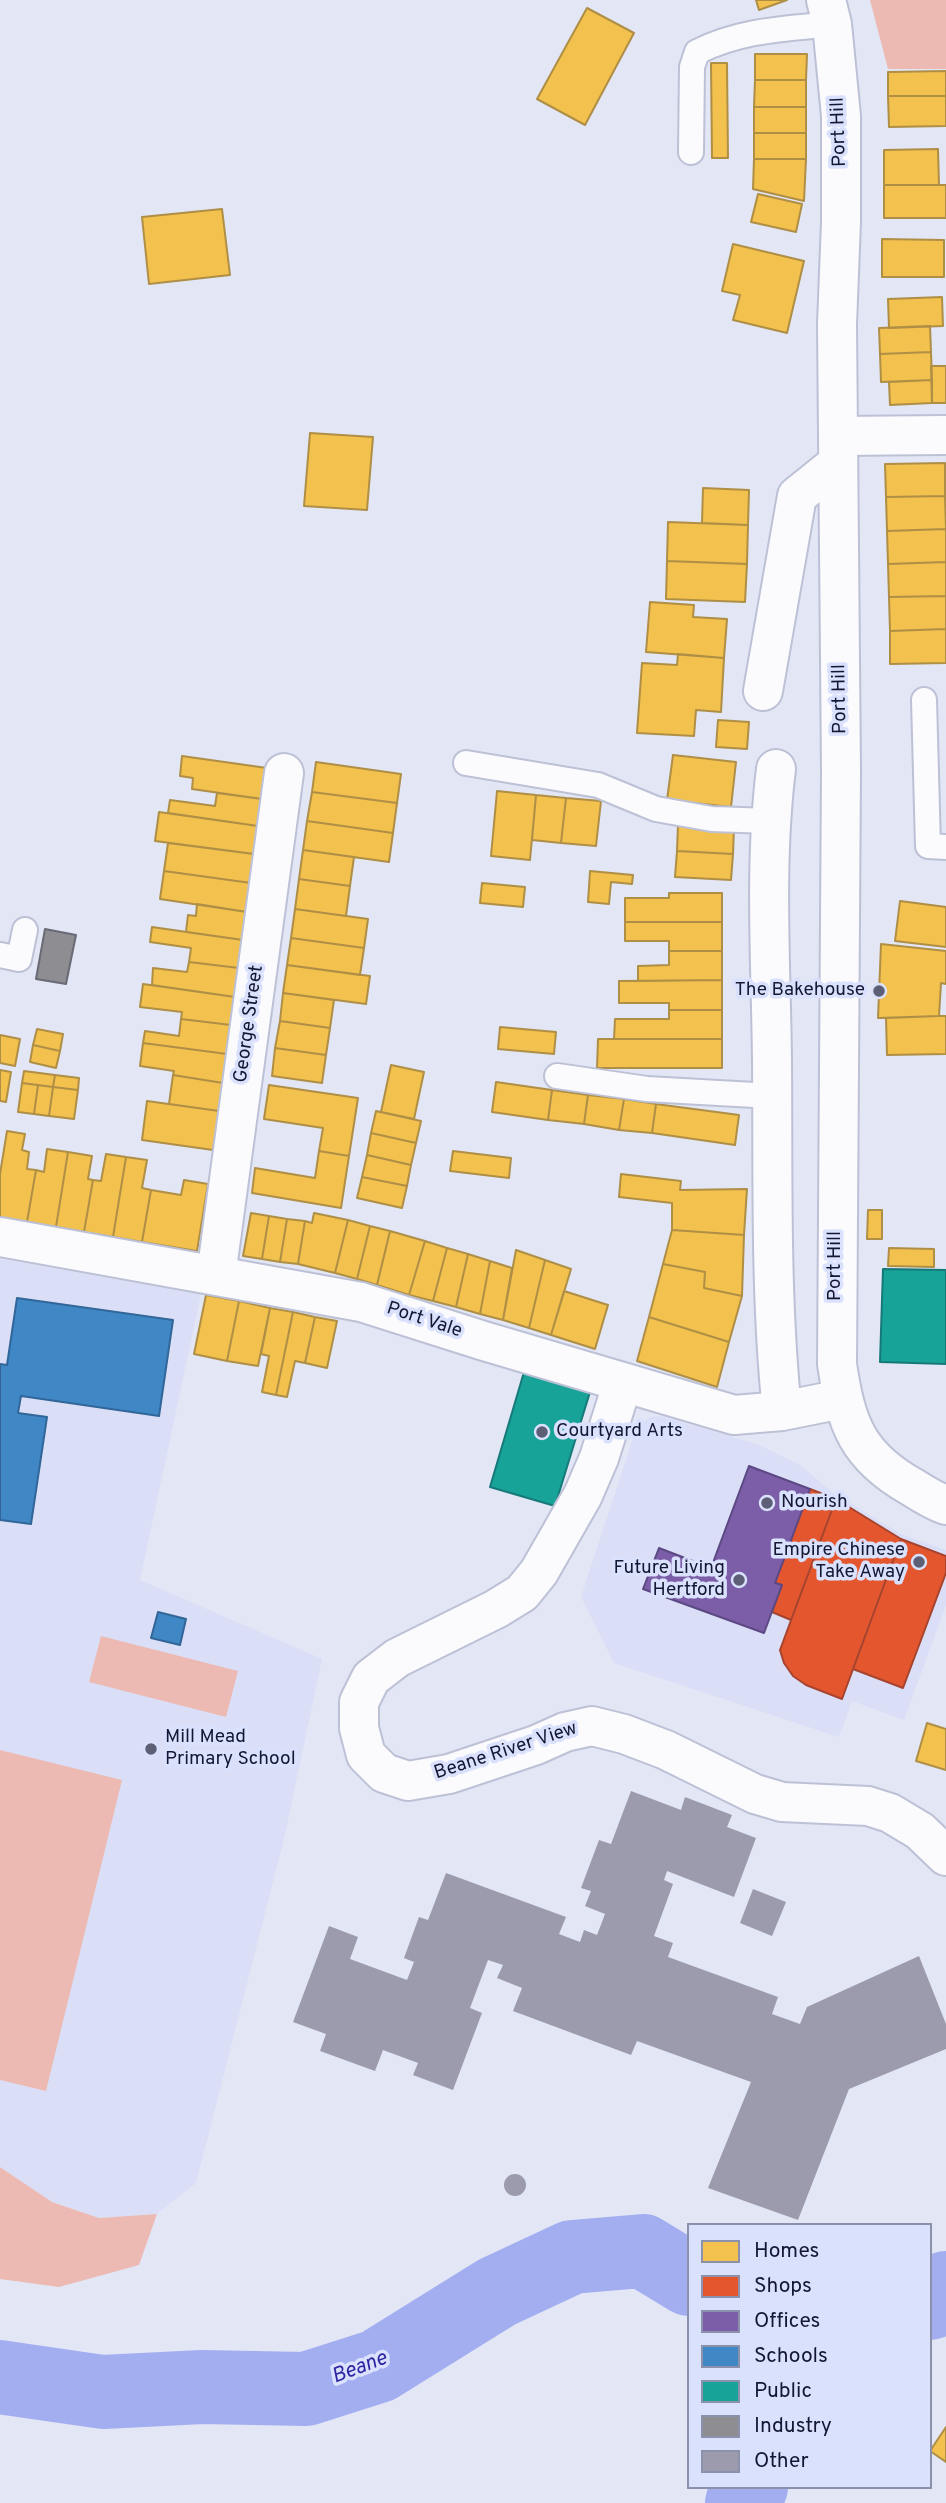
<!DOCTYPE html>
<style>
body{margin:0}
#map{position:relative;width:946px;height:2503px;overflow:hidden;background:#e2e6f5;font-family:Overpass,sans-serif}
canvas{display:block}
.legend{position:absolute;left:687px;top:2223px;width:245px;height:266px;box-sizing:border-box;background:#dae1fd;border:2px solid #8b90ab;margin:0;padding:9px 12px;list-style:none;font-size:21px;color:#141731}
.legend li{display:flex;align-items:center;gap:14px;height:35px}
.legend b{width:35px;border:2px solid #8b90ab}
</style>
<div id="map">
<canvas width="946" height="2503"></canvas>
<ul class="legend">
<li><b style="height:19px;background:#f2c14e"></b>Homes</li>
<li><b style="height:19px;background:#e4572e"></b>Shops</li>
<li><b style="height:19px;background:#7b5ea7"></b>Offices</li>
<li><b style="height:19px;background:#3f88c5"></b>Schools</li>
<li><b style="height:19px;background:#17a398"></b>Public</li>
<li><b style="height:19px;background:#8d8d92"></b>Industry</li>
<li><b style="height:19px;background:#9c9bad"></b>Other</li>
</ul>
</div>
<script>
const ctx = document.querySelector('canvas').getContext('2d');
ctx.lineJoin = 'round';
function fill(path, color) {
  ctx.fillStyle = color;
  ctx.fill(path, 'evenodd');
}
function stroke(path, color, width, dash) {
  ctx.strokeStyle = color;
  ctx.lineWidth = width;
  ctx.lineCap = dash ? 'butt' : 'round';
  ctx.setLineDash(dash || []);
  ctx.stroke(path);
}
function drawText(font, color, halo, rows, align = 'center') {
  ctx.font = font + ' Overpass,sans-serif';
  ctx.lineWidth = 7;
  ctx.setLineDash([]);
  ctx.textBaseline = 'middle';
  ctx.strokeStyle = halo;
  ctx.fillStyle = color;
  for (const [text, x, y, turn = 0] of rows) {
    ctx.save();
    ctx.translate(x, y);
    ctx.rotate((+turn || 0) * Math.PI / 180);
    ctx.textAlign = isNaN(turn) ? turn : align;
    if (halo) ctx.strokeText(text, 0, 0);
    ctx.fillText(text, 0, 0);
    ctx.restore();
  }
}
fill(new Path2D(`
 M0 1259 201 1294 140 1580 322 1659 284 1839 196 2183 157 2214 99 2218 52 2202 0 2167Z
 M659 1416 757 1444 800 1465 832 1492 901 1534 946 1550V1605L904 1720 852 1701 839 1737 614 1663 581 1597 637 1426 650 1417Z`), '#dadff7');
fill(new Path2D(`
 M870 0H946V69H888Z
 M101 1636 238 1671 226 1717 89 1682Z
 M0 1750 122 1780 46 2091 0 2080Z
 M0 2167 52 2202 99 2218 157 2214 139 2265 59 2287 0 2279Z`), '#ecbab3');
const homes = new Path2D(`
 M756 0H787L759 10Z
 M587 8 634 33 585 125 537 99Z
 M755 54H807L806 80H755Z
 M711 63H727L728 158H712Z
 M946 71V96H888V72Z
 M755 80H806V107H754Z
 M888 96H946V126L889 127Z
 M754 107H806V133H754Z
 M754 133H806V159H754Z
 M938 149 939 185H884V150Z
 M754 159H806L804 201 753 189Z
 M884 185H946V218H884Z
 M758 194 802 204 796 232 751 222Z
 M222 209 230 275 149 284 142 217Z
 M882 239 944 240V277H882Z
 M733 244 804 261 787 333 733 320 740 295 722 291Z
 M942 297 943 326 889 328 888 299Z
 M930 326 931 352 880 354 879 328Z
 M931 352 932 380 881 382 880 354Z
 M931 366H946V403H932Z
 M932 380V403L890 405 889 382Z
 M310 433 373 437 367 510 304 506Z
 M945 463V496L886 497 885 464Z
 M703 488 749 490 748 525 702 523Z
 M945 496 946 529 887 531 886 497Z
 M668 522 748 525 747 564 667 561Z
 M946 529V562L888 564 887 531Z
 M667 561 747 564 745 602 666 599Z
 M946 562V596L889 597 888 564Z
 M946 596V629L890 631 889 597Z
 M650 602 694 605 693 617 727 619 724 658 646 652Z
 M946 629V663L890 664V631Z
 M678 654 724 658 721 712 696 710 694 736 637 733 642 663 677 665Z
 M718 720 749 722 747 749 716 747Z
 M673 755 736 762 731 807 667 800Z
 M182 756 267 768 262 799 192 789 193 778 180 776Z
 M316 762 401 774 397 803 312 792Z
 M497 791 536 795 530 860 491 856Z
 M312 792 397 803 393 833 307 821Z
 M217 793 262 799 258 826 168 813 170 800 215 806Z
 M536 795 566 798 561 843 532 840Z
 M566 798 601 801 596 846 561 843Z
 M159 812 258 826 254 854 155 841Z
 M307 821 393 833 389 862 303 850Z
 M678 825 734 828 733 854 677 851Z
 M168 843 254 854 251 883 164 871Z
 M303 850 354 857 350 886 299 879Z
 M677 851 733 854 731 880 675 877Z
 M164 871 251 883 247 912 160 899Z
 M590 871 633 875 632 884 611 882 609 904 588 902Z
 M299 879 350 886 346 916 295 909Z
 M482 883 525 887 523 907 480 903Z
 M669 893H722V922H625V898H669Z
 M900 901 946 907V947L895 941Z
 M197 904 247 912 243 940 186 932 188 915 196 916Z
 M295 909 368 919 364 948 291 938Z
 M625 922H722V951H669V941H625Z
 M152 927 243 940 239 968 189 962 191 948 150 942Z
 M291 938 364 948 360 975 287 965Z
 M881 944 946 951V984L941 983 939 1016 878 1018Z
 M669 951H722V980L638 981V966L669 965Z
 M189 962 239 968 235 997 152 985 153 968 187 972Z
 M287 965 370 976 366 1004 283 993Z
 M722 980V1010H669V1003H619V981Z
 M143 984 235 997 231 1025 181 1019 182 1012 140 1007Z
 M283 993 334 1000 330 1028 280 1021Z
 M669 1010H722V1039H614L615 1019H669Z
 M939 1016H946V1054L887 1055 886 1018Z
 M181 1019 231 1025 227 1054 143 1043 145 1031 179 1036Z
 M280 1021 330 1028 326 1055 275 1048Z
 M500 1027 556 1032 554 1054 498 1049Z
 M37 1029 63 1034 60 1051 33 1045Z
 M0 1035 20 1039 15 1066 0 1063Z
 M598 1039H722V1068H597Z
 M143 1043 227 1054 223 1083 173 1075 174 1071 140 1066Z
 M33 1045 60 1051 56 1068 30 1062Z
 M275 1048 326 1055 322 1083 272 1076Z
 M391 1065 424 1072 414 1119 381 1112Z
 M0 1070 11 1072 6 1102 0 1101Z
 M24 1071 55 1075 53 1087 22 1083Z
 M55 1075 79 1078 78 1090 53 1087Z
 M173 1075 223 1083 219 1111 169 1104Z
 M496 1082 552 1090 548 1120 492 1112Z
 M22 1083 38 1085 34 1114 18 1112Z
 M38 1085 53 1087 49 1116 34 1114Z
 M269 1085 358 1098 349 1156 319 1151 323 1128 264 1119Z
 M53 1087 78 1090 74 1119 49 1116Z
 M552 1090 588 1095 584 1124 548 1120Z
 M588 1095 624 1099 619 1130 584 1124Z
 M624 1099 656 1104 652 1133 619 1130Z
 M147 1101 219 1111 213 1150 142 1140Z
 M656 1104 739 1115 735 1145 652 1133Z
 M376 1111 421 1121 416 1143 371 1133Z
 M7 1131 25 1134 22 1150 29 1152 27 1169 36 1170 27 1222 0 1218V1174Z
 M371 1133 416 1143 411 1165 367 1155Z
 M47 1149 68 1152 56 1227 27 1222 36 1170 44 1172Z
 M319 1151 349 1156 341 1208 252 1193 255 1168 315 1178Z
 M453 1151 511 1158 509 1178 450 1171Z
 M68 1152 92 1156 88 1179 93 1180 84 1232 56 1227Z
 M106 1154 126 1157 113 1237 84 1232 93 1180 101 1181Z
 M367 1155 411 1165 407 1186 362 1177Z
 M126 1157 147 1160 142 1188 151 1190 142 1242 113 1237Z
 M621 1174 681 1181 680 1190 747 1189 744 1235 672 1230V1203L619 1197Z
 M362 1177 407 1186 402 1208 357 1198Z
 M184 1180 208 1184 197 1251 142 1242 151 1190 181 1195Z
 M868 1210H882V1239H867Z
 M251 1213 269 1216 262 1259 243 1256Z
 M314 1213 348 1220 335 1273 298 1264 305 1221 312 1223Z
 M269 1216 287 1219 280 1262 262 1259Z
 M287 1219 305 1221 298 1264 280 1262Z
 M348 1220 370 1226 357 1279 335 1273Z
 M370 1226 390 1231 377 1285 357 1279Z
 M672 1230 744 1235 742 1296 704 1288 705 1272 663 1264Z
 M390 1231 425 1241 409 1295 377 1285Z
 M425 1241 447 1248 433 1301 409 1295Z
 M447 1248 468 1254 456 1307 433 1301Z
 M889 1248 934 1249V1267L888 1266Z
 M516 1250 545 1260 529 1328 503 1320Z
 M468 1254 490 1261 480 1314 456 1307Z
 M545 1260 571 1269 551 1335 529 1328Z
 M490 1261 512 1268 503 1320 480 1314Z
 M663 1264 705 1272 704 1288 742 1296 729 1342 649 1317Z
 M564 1291 608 1305 595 1349 551 1335Z
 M206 1295 239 1301 227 1361 194 1354Z
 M239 1301 270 1308 258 1366 227 1361Z
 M270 1308 293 1312 276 1395 262 1392 269 1356 261 1354Z
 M293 1312 315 1317 305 1363 295 1361 287 1397 276 1395Z
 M315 1317 337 1321 327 1368 305 1363Z
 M649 1317 729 1342 717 1387 637 1361Z
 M927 1723 946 1729V1770L916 1761Z
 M946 2427V2462L930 2451Z`);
fill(homes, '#f2c14e');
stroke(homes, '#af8e45', 2);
const shops = new Path2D(`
 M810 1489 836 1499 791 1620 772 1612 782 1585 775 1583Z
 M836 1499 901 1539 842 1699 806 1685 793 1676 784 1663 780 1650Z
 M901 1539 946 1556V1573L903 1688 853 1669Z`);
fill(shops, '#e4572e');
stroke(shops, '#a6442f', 2);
const offices = new Path2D(`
 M749 1466 810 1489 775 1583 782 1585 764 1633 643 1589 659 1548 711 1568Z`);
fill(offices, '#7b5ea7');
stroke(offices, '#5c4984', 2);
const schools = new Path2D(`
 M17 1298 173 1320 159 1416 21 1396 18 1413 47 1417 31 1524 0 1520V1364L7 1365Z
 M158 1612 186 1619 180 1645 151 1638Z`);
fill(schools, '#3f88c5');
stroke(schools, '#326699', 2);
const public = new Path2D(`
 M883 1269 946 1270V1364L880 1362Z
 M524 1372 590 1392 555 1506 490 1487Z`);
fill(public, '#17a398');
stroke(public, '#167979', 2);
const industry = new Path2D(`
 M45 929 76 935 66 984 36 979Z`);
fill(industry, '#8d8d92');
stroke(industry, '#696a75', 2);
stroke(new Path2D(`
 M930 2303 946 2288
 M0 2377 103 2392 202 2387 306 2389 378 2366 497 2292 572 2257 643 2251 689 2279
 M742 2503 751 2487`), '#a3aef1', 74);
fill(new Path2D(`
 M631 1791 681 1810 685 1797 732 1815 727 1827 756 1838 734 1897 667 1871 664 1880 673 1884 654 1936 673 1943 668 1957 778 1997 772 2014 800 2024 807 2007 919 1956 946 2024V2049L849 2089 798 2220 708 2188 751 2082 637 2041 631 2055 513 2011 522 1988 497 1978 503 1965 488 1960 470 2008 482 2013 453 2090 413 2075 418 2063 383 2050 375 2071 320 2051 326 2034 293 2022 329 1926 358 1937 350 1959 407 1980 414 1962 404 1958 419 1917 428 1920 446 1873 566 1917 559 1934 580 1942 584 1930 597 1935 605 1914 585 1906 591 1891 581 1888 599 1840 611 1844Z
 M753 1889 786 1902 772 1936 740 1923Z
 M504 2185a11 11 0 1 1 22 0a11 11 0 1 1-22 0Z`), '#9c9bad');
const lane = new Path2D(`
 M691 152 692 67 697 52C741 30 784 29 832 24
 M924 700 928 846 946 847
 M466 763 598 785 656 809 712 819 770 821
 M0 955 19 959 25 930
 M557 1076 647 1089 772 1096`);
const street = new Path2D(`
 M838 436 946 435
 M763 691 797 496 838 463
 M776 769C764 865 771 964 772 1061 773 1178 770 1295 782 1411
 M0 1237 361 1302 484 1341 734 1415 782 1411 842 1399
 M216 1276 284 773
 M623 1382 599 1458 583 1495 539 1572 522 1593 496 1609 397 1658 371 1678 359 1702V1728L366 1755 384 1773 408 1781 449 1774 536 1745 565 1732 592 1726 624 1734 666 1750 755 1794 782 1802 868 1806 890 1813 920 1831 946 1856`);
const secondary = new Path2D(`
 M826 0 832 24 841 116V222L837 324 841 771 837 1364C846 1424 857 1456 912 1487 923 1494 934 1501 946 1505`);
stroke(lane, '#bdc1d6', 28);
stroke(street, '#bdc1d6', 42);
stroke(secondary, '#bdc1d6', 42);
stroke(lane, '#fbfbfe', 24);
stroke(street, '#fbfbfe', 38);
stroke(secondary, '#fbfbfe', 38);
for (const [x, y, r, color] of [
 [879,991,7,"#5c5f76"],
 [542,1432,7,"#5c5f76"],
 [767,1503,7,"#5c5f76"],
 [919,1562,7,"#5c5f76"],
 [739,1580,7,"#5c5f76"],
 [151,1749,7,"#5c5f76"]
]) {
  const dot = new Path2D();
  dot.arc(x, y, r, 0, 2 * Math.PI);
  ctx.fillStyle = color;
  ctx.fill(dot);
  stroke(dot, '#dae1fd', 2.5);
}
drawText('19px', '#141731', '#dae1fd', [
 ["Port Hill",840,132,-92],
 ["Port Hill",841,699,-91],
 ["George Street",250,1024,-82],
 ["Port Hill",836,1266,-90],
 ["Port Vale",424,1321,18],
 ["Beane River View",506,1752,-18]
]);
drawText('19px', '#141731', '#dae1fd', [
 ["The Bakehouse",865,991],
 ["Courtyard Arts",556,1432,"left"],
 ["Nourish",781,1503,"left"],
 ["Empire Chinese",905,1551],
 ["Take Away",905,1573],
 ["Future Living",725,1569],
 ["Hertford",725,1591],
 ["Mill Mead",165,1738,"left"],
 ["Primary School",165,1760,"left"]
], 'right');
drawText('italic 21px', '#2e23a3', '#dae1fd', [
 ["Beane",360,2369,-21]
]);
</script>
